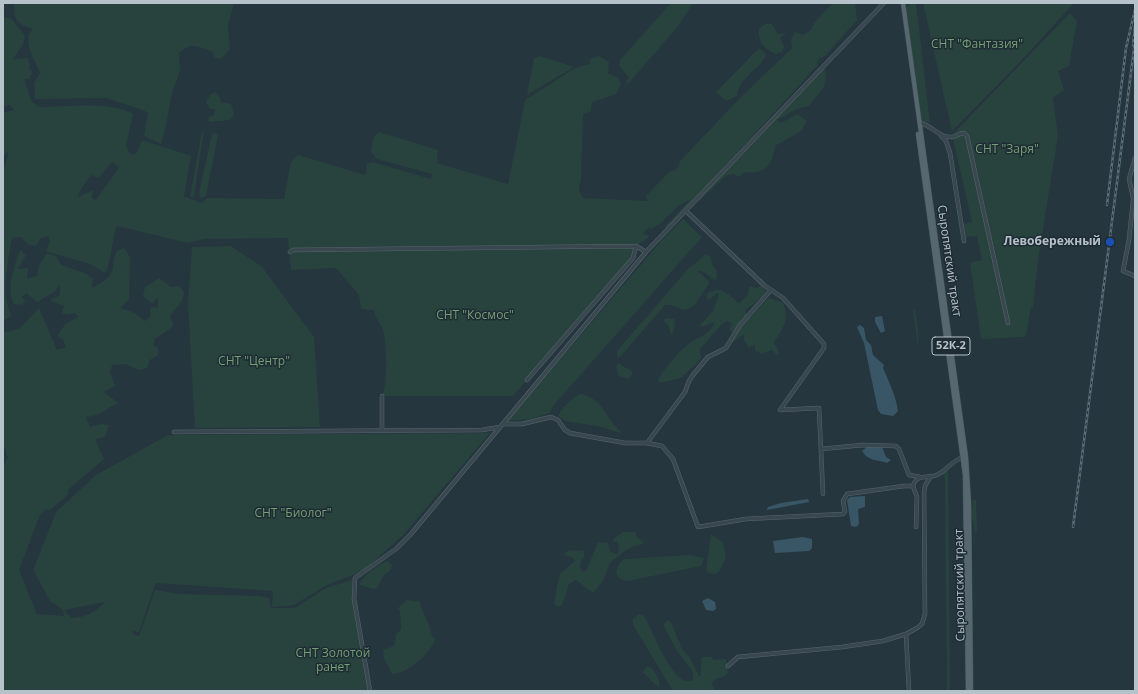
<!DOCTYPE html>
<meta charset="utf-8">
<style>
body{margin:0}
#map{position:relative;width:1138px;height:694px;overflow:hidden;background:#25363f;font-family:"Open Sans",sans-serif}
canvas{display:block}
.frame{position:absolute;inset:0;border:4px solid #b6c2ca;pointer-events:none}
</style>
<div id="map">
<canvas width="1138" height="694"></canvas>
<div class="frame"></div>
</div>
<script>
const ctx = document.querySelector('canvas').getContext('2d');
ctx.lineJoin = 'round';
function fill(path, color) {
  ctx.fillStyle = color;
  ctx.fill(path, 'evenodd');
}
function stroke(path, color, width, dash) {
  ctx.strokeStyle = color;
  ctx.lineWidth = width;
  ctx.lineCap = dash ? 'butt' : 'round';
  ctx.setLineDash(dash || []);
  ctx.stroke(path);
}
function drawText(font, color, halo, rows, align = 'center') {
  ctx.font = font + ' "Open Sans",sans-serif';
  ctx.lineWidth = 3;
  ctx.setLineDash([]);
  ctx.textBaseline = 'middle';
  ctx.strokeStyle = halo;
  ctx.fillStyle = color;
  for (const [text, x, y, turn = 0] of rows) {
    ctx.save();
    ctx.translate(x, y);
    ctx.rotate((+turn || 0) * Math.PI / 180);
    ctx.textAlign = isNaN(turn) ? turn : align;
    if (halo) ctx.strokeText(text, 0, 0);
    ctx.fillText(text, 0, 0);
    ctx.restore();
  }
}
fill(new Path2D(`
 M14 3H234L228 25 230 49 222 58H215L213 52C198 47 192 41 179 53L180 71 172 93 166 126 161 144 144 136 148 113 143 110 106 98 35 99 34 83 40 73C35 60 21 41 33 29 16 23 14 21 14 3Z
 M671 3H693L679 25 628 84 626 82 629 78 619 66 620 60Z
 M833 3H855L857 20 825 56 819 59 817 66 668 228 665 227 666 225 690 200C674 204 666 223 651 229L649 227 643 234 650 236 636 246 635 254 513 396H382C388 384 387 344 383 330 381 323 375 319 374 310L361 309 359 295 336 268 291 270 288 238 204 239 188 243 117 226C112 238 111 266 105 273L90 264 48 252 46 251 50 241 48 236 41 238 36 246 29 245 21 237 12 238C8 262 0 295 12 316L3 321V172L9 151 3 156V113L14 110 10 105 3 107V18H11L25 36 23 44 13 59 28 58 30 65 29 69 33 72 29 79H24L32 102 39 107C64 107 112 101 133 114L126 146 130 154H136L142 140 191 156 184 196 202 203 207 198 284 199 291 162 298 155 365 175 367 164 373 162 431 179 432 174 377 159 371 152 373 138 379 132 438 150 437 163 508 184 525 100 575 68 590 64V59L599 56 609 62 608 73 618 78 621 84 616 94 592 102 591 111 583 114 581 179 579 190 583 198 648 201 646 196 670 171H674L679 166 680 161 741 97 792 48 791 39 795 32 803 35 811 30 814 23ZM112 162 119 167 96 200 92 198 93 190 78 197 81 189 91 175 98 178Z
 M910 3H916L930 123 921 121 906 8Z
 M923 3H1074L1020 62 952 131Z
 M1070 13 1077 21 1069 66 1058 71 1064 90 1053 98 1058 136 1038 260 1033 307H1031L1026 335 1025 337 981 339 970 263 982 260 977 236 966 237 963 224 972 222 952 135Z
 M765 24H772L778 34 785 33 780 38 784 47 782 52 776 54C764 49 758 43 759 29Z
 M759 48 764 52 766 56C758 70 738 79 737 96L726 101 716 92Z
 M540 56 574 67 527 95 534 58Z
 M824 67 826 76 824 87 809 106 797 109 777 120 781 123 797 114 807 121 801 131 775 146C773 165 764 175 744 172L739 177 734 174 727 175 697 203 693 204Z
 M215 92 220 98 221 102 231 104 234 114 230 120 209 122 208 118 214 115 215 109H210L206 102 210 95Z
 M204 130 194 197H190L201 136Z
 M215 133 218 135 206 196 200 198 199 192 212 134Z
 M683 219 702 237 553 406 550 413 531 419 507 421 662 240Z
 M231 246 262 267 314 337 320 427 195 428 188 305 192 247Z
 M124 248 130 257 129 299 121 308 135 313 145 321 151 315 150 310 152 307 158 308V297L152 304 143 296 145 287 159 278 171 287 179 286 184 293 182 301 170 316 174 326 155 339 153 345 158 348V355L150 360 147 368 139 370 125 364 112 365 110 373 115 386 104 392 118 403C107 408 98 417 86 417L90 427 101 424 109 425 105 437 95 439 104 459 68 490V495L50 510 46 509 40 515 19 570 37 614 64 616 63 610 50 601 33 570 56 512 96 475 168 435 490 433 403 535 363 571 327 585 294 605 272 607 273 591 156 583 139 632 133 631 134 635 139 636 155 590 180 594 260 596 269 598 271 608H295L326 588 352 580 353 601 369 691H3V467L8 457 3 444V333L20 328 39 308 57 350 66 347 63 340 57 336C64 325 66 322 79 317L75 313 67 315 62 313 64 306 49 300 60 295V285L54 292 37 302 26 293 22 298 26 300 22 305 14 304C5 288 15 267 20 250L26 255 18 269 28 268 27 279 37 276 39 265 47 253 56 256 61 265 87 274 93 279 92 288C99 284 109 279 112 271 114 264 113 258 117 251ZM105 602C95 613 85 617 71 618L64 610Z
 M706 254 711 257 712 264 717 271 716 281 702 271H698L710 282 694 306 685 310 670 305H665L620 357H617V351L687 270Z
 M762 285 767 288C764 298 753 304 745 310L747 314 746 317 750 318 768 298 782 302C791 317 783 329 774 342L779 353 777 355 772 350 761 354 755 350V345L749 348 744 340V334L730 344 735 334 729 330 732 325 731 323 727 321 722 324 700 349 701 359 681 378 660 383 658 380C664 368 685 344 696 339 704 336 708 332 713 326L714 322 702 327 700 325 713 311 719 294 717 293 709 300 706 297 708 293C723 285 727 294 739 303L747 296 750 286 757 288Z
 M913 309 915 310 918 331V348Z
 M665 318 674 319 675 322 673 334 671 335 668 325 664 322Z
 M618 363 633 372 629 379 619 376 616 367Z
 M581 394C602 398 606 418 620 431V433L602 427 565 421 558 416C562 407 572 398 581 394Z
 M948 470 950 691H947V677L945 480 944 476 941 474Z
 M973 500H976L977 531 975 532 972 517Z
 M623 532H635L637 537 644 542 643 544 634 546 626 550 610 563 603 581 593 593 576 580 569 584 562 605 558 607 554 604 558 580 561 573 575 561 573 558 565 555V552L571 550 584 551V557C580 561 578 569 583 572L586 571 598 542 608 543 610 551 616 554C621 551 618 547 617 541L613 542 614 538Z
 M711 534 723 543 726 558 719 572 714 574 708 573 706 570Z
 M690 555 704 558 701 566 628 581C612 579 614 567 624 559Z
 M388 561 392 565C391 570 388 573 384 575L377 588 373 589 359 585C366 573 376 566 388 561Z
 M407 600 420 602C421 611 426 617 429 625 431 631 431 635 435 640 430 654 407 674 392 674L384 658 383 650 394 646 396 635 401 629 400 611 398 608Z
 M639 614 644 616C652 628 674 691 693 680V672L677 651 663 625 668 620 672 624 682 649 690 658 699 676H701V662L702 657H711L714 660 726 659 728 672 725 676 713 680 712 684 715 691H673L633 625V619Z
 M646 667H651C655 672 659 678 660 685L658 687 643 672Z`), '#28423e');
fill(new Path2D(`
 M882 316 885 331 881 333 875 322V317Z
 M860 325 864 328 866 340 871 345 873 355 884 365 883 368C889 382 896 396 898 411L893 416 881 414 878 410 864 343 857 327Z
 M875 446 882 447 886 457 891 460 887 463C877 459 869 462 862 451L867 447Z
 M865 496V507L858 509 859 524 856 527 851 526 847 500 850 497Z
 M808 499 809 502 767 510 768 507 781 503Z
 M803 537 812 539V548L809 551 775 553 773 541Z
 M708 598 715 602 716 609 713 611 706 610 702 601Z`), '#395666');
const minor = new Path2D(`
 M920 123C933 126 939 138 952 137 956 137 959 133 964 133L967 136 1008 323
 M941 136 946 141 950 153 964 241
 M1133 201 1129 240 1123 271 1135 276
 M1134 202 1129 179 1135 158
 M686 211 764 285 783 298 824 344V348L780 410 819 408 823 494
 M290 252 293 250 636 246 646 252
 M527 380 633 258 636 246
 M503 424H522L551 417 558 420 565 430 570 433 625 443H647L662 446 673 459 698 527 746 519 843 514 845 512 843 501 847 494 904 486H913
 M382 430V396
 M174 432 482 430 500 427
 M647 443 685 392 689 381 693 375 708 357 726 348 740 325 771 290
 M821 449 863 445 896 446 899 449 909 475 920 477
 M916 527 917 497 913 486C917 473 927 479 937 475 947 470 952 461 963 457
 M906 634 909 691
 M728 666 738 657 842 647 883 641 906 634 917 628 922 624 925 614 924 493 925 486 931 476
 M370 691 354 599 355 578 396 549 411 534 646 252 884 3`);
const major = new Path2D(`
 M903 3 966 457 969 504 971 691
 M918 134 965 475 968 691`);
stroke(minor, '#57656d', 4.5);
stroke(major, '#46535b', 5);
stroke(minor, '#39474f', 3.5);
stroke(major, '#57676f', 4);
const rail = new Path2D(`
 M1133 45 1135 26
 M1107 205 1126 48 1135 10
 M1073 527 1135 41`);
stroke(rail, '#5b6d76', 2.5);
stroke(rail, '#1e2c34', 1, [3]);
for (const [x, y, r, color] of [
 [1110,242,5,"#1a4fb4"]
]) {
  const dot = new Path2D();
  dot.arc(x, y, r, 0, 2 * Math.PI);
  ctx.fillStyle = color;
  ctx.fill(dot);
  stroke(dot, '#1e2c34', 1.5);
}
for (const [x, y, w] of [
 [951,346,38]
]) {
  const box = new Path2D();
  box.roundRect(x - w / 2, y - 9, w, 18, 3);
  ctx.fillStyle = '#1e2c34';
  ctx.fill(box);
  stroke(box, '#b6c2ca', 1);
}
drawText('bold 11px', '#b6c2ca', null, [
 ["52К-2",951,346]
]);
drawText('12px', '#759f74', '#1e2c34', [
 ["СНТ \"Фантазия\"",977,45],
 ["СНТ \"Заря\"",1007,150],
 ["СНТ \"Космос\"",475,316],
 ["СНТ \"Центр\"",254,362],
 ["СНТ \"Биолог\"",293,514],
 ["СНТ Золотой",333,654],
 ["ранет",333,668]
]);
drawText('bold 12px', '#b6c2ca', '#1e2c34', [
 ["Левобережный",1101,242]
], 'right');
drawText('12px', '#b6c2ca', '#1e2c34', [
 ["Сыропятский тракт",949,261,82],
 ["Сыропятский тракт",960,585,-91]
]);
</script>
